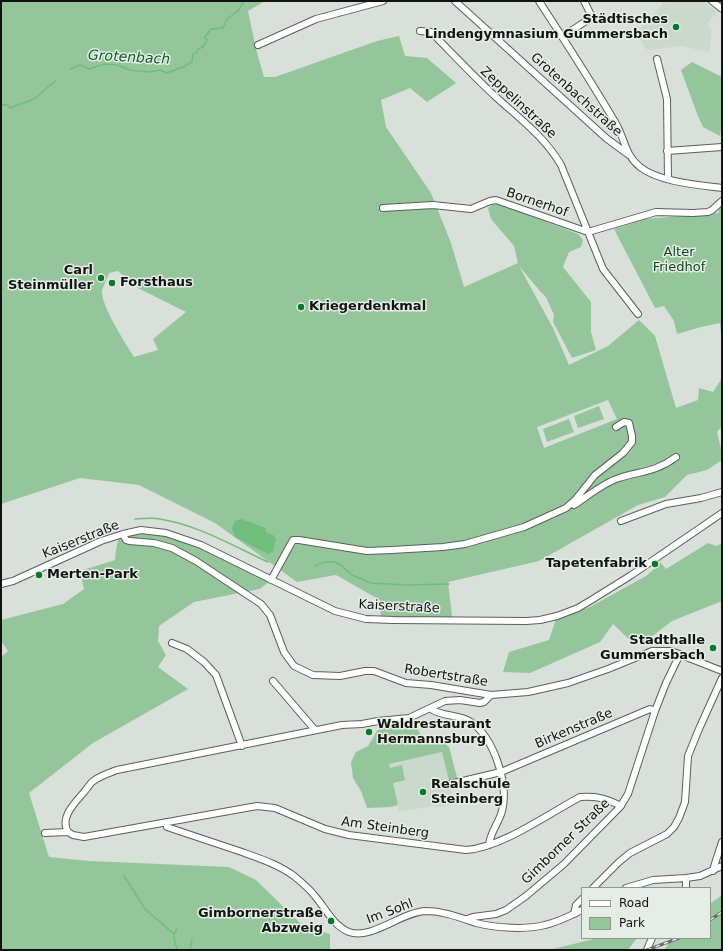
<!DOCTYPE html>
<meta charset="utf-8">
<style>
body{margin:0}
#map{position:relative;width:723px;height:951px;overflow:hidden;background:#d9e0da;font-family:"DejaVu Sans",sans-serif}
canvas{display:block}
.frame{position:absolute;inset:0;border:2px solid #111311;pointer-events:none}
.legend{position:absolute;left:581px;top:887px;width:130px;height:52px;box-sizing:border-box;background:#e6ede7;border:1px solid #919691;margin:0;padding:5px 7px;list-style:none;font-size:12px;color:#111311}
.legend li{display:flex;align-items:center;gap:8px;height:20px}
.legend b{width:20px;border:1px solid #919691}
</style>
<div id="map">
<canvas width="723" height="951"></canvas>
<div class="frame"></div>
<ul class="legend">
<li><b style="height:5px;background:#fff"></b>Road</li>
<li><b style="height:11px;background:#95c59a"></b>Park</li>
</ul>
</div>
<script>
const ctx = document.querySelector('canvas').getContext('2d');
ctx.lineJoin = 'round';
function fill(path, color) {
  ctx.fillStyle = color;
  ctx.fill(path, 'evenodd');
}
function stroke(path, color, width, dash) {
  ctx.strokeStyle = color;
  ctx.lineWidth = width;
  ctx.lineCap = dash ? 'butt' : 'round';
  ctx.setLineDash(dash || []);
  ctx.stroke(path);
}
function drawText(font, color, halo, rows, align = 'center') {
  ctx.font = font + ' "DejaVu Sans",sans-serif';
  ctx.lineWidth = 3;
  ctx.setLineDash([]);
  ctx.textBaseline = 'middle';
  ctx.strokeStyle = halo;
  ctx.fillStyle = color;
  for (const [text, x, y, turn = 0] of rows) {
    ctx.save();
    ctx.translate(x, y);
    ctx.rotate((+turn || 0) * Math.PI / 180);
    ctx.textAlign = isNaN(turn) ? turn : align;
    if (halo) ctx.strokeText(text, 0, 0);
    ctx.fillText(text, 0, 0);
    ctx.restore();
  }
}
fill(new Path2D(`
 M665 1 668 3 671 1H703L717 12 707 24 712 30 709 52 681 46 647 50 636 34Z
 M442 752 454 804 440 807 432 806 399 812 389 764Z`), '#cbd8cc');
fill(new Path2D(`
 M1 1H265L248 11 256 49 264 77H275L377 41 399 36 405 56 427 58 456 83 427 102 410 88 381 100 386 127 431 193 451 243 464 287 518 263 514 246 491 219 488 208 493 204 502 205 578 234 583 240 581 247 569 252 563 267 591 302V332L596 350 572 358 553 322 554 315 546 297 540 291 519 266 553 328 569 365 608 346 639 320 655 336 676 408 698 400 699 388 713 392 722 378V426L717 432 722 453V460L707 470 687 475 665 497 638 505 539 561 448 582 453 624 381 622 380 600 336 575 297 582 215 523 139 485 80 478 1 504ZM118 271 138 288 186 312 153 339 158 350 134 357C126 344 101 306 102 291 103 286 107 279 109 273ZM608 400 617 419 544 448 537 427Z
 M692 62 722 77V126L720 136 703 127 698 116 681 70Z
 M722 202V343L720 323 701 327 677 334 674 321 664 306 655 308 614 229 645 219 719 213 718 203Z
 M599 406 604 419 578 428 574 416Z
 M569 419 574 432 547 442 543 429Z
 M141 530 181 537 271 580 260 589 194 602 159 626 158 641 166 655 158 667 188 689 93 743 29 793 49 857 89 861 229 867 256 880 303 926 330 934V950H1V657L8 651 1 641V620L63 604 84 589 80 571 115 560C118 536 116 535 141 530Z
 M708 543 717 546 722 543V601L672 621 646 641 633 643 613 624 600 642 530 673 503 672 509 652 549 640 556 619 590 607 646 576 652 571 660 562 666 569Z
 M412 719 422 737 444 743 449 747 458 781H449L442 752 389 764 390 768 402 765 405 780 393 783 398 805 391 807 367 808 361 791 353 778 351 762 356 752 368 746 377 731 384 724Z
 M722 895V950H664L672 938H710V904Z
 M598 938H637L628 950H549Z`), '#95c59a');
fill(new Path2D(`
 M241 519 266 528V532L273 535 276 539 273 551 268 554 235 537 232 528 235 521Z`), '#6fbe7b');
stroke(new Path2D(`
 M70 69 80 65 89 69 104 64 117 65 130 70 150 72 160 70 167 73 183 67 192 62 193 54 197 53 198 49 203 47 207 40 205 37 211 29 223 28 227 19 238 11 244 1
 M1 105H7L10 108 34 99 55 81
 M135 519C143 519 152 517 160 519 198 525 233 546 268 562
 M315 566 325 562H334L341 565 352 575 371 583 407 585 449 584
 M124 876 145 909 174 934 175 944 178 950
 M174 934 177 929
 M190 950 192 940`), '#6fbe7b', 1.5);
const minor = new Path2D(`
 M455 1 606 138 629 155
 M539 1C565 41 591 81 615 122 625 138 624 154 640 167 659 182 698 185 722 188
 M712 1 722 9
 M420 31 431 32C453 54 473 76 496 97 520 119 544 136 561 165L603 269 638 314
 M562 37 589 19 591 15 584 1
 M258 45 316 19 383 1
 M657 59 667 99 668 179
 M667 151 722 147
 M383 208 433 205 471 209 490 201 496 200 588 232 656 212 693 213 708 212 712 210 722 201
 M574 505C588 496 603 483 619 478 641 471 656 472 676 457
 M621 521 666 504 701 498 722 492
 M123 534 126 540 129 541 154 543 172 548 196 561 261 604 270 615 284 652 294 666 313 675 340 676 365 671H374L406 683 431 685 491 695 528 692 568 683 608 669 652 651H671L722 671
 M271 580 293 540H299L367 551 392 550 443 547 465 544 524 527 566 508 575 500 595 475 623 453 632 442V436L629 423 624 422 616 427
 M1 584 13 581 101 541 123 534 141 530 166 533 201 545 335 611 366 619 393 620 526 621 540 620 557 616 578 608 593 599 630 576 722 513
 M172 643 187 649 204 662 216 675 242 746
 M273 681 315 730
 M431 709C442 717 459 714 471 722 494 738 509 784 502 811 499 823 490 832 489 845
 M450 784 501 772 650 709 655 711
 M166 822 167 827C191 835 215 843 239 851 258 858 278 864 294 876 301 882 309 888 314 895 325 907 333 926 349 932 372 940 401 912 426 911 443 911 461 918 476 923 495 928 527 930 545 925 558 922 570 916 582 910
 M68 832 73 835 84 837 257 806 275 808 325 829 349 835 466 850C501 848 548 814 580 797 597 796 605 798 621 806
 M68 832C59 817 76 802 84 792 87 789 89 785 92 782 99 776 109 773 117 770L342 725 362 724 378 721 409 718 445 701 460 700 480 703 484 702 491 695
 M45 833 68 832
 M713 871C715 862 719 852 722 842
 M686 878V888
 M593 888 619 862 630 853 667 834 674 827 679 818 685 802 688 756 699 729 722 678
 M626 888 653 880 686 878 700 876 722 866
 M574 914 576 905 582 899
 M467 919 473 917 496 914 506 910 526 896 564 864 620 807 628 794 655 711 666 683 680 654
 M647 950 652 938`);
stroke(minor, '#5a605a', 8);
stroke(minor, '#fff', 6);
const rail = new Path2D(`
 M710 920 722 912
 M647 950 679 938`);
stroke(rail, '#696d69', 3);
stroke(rail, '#e6ede7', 1.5, [4.5]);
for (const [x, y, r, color] of [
 [676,27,4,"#08792e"],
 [101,278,4,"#08792e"],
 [112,283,4,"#08792e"],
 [301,307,4,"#08792e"],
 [655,564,4,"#08792e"],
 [39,575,4,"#08792e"],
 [713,648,4,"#08792e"],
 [369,732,4,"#08792e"],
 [423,792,4,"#08792e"],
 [331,921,4,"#08792e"]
]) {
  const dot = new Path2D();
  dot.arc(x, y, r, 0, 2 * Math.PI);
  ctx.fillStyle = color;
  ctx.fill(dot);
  stroke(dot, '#e6ede7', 1.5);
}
drawText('bold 13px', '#111311', '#e6ede7', [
 ["Städtisches",668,20],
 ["Lindengymnasium Gummersbach",668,35],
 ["Carl",93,271],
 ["Steinmüller",93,286],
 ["Forsthaus",120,283,"left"],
 ["Kriegerdenkmal",309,307,"left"],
 ["Tapetenfabrik",647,564],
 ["Merten-Park",47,575,"left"],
 ["Stadthalle",705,641],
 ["Gummersbach",705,656],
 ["Waldrestaurant",377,725,"left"],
 ["Hermannsburg",377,740,"left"],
 ["Realschule",431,785,"left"],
 ["Steinberg",431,800,"left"],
 ["Gimbornerstraße",323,914],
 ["Abzweig",323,929]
], 'right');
drawText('13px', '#111311', '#e6ede7', [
 ["Grotenbachstraße",576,95,42],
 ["Zeppelinstraße",518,103,43],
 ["Bornerhof",537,203,19],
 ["Kaiserstraße",81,540,-22],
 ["Kaiserstraße",399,607,3],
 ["Robertstraße",446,676,9],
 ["Birkenstraße",574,729,-23],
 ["Am Steinberg",385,828,8],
 ["Gimborner Straße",566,842,-44],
 ["Im Sohl",390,912,-21]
]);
drawText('13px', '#0c471b', '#e6ede7', [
 ["Alter",679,253],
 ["Friedhof",679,268]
]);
drawText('italic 14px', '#036123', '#e6ede7', [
 ["Grotenbach",129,58,3]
]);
</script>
